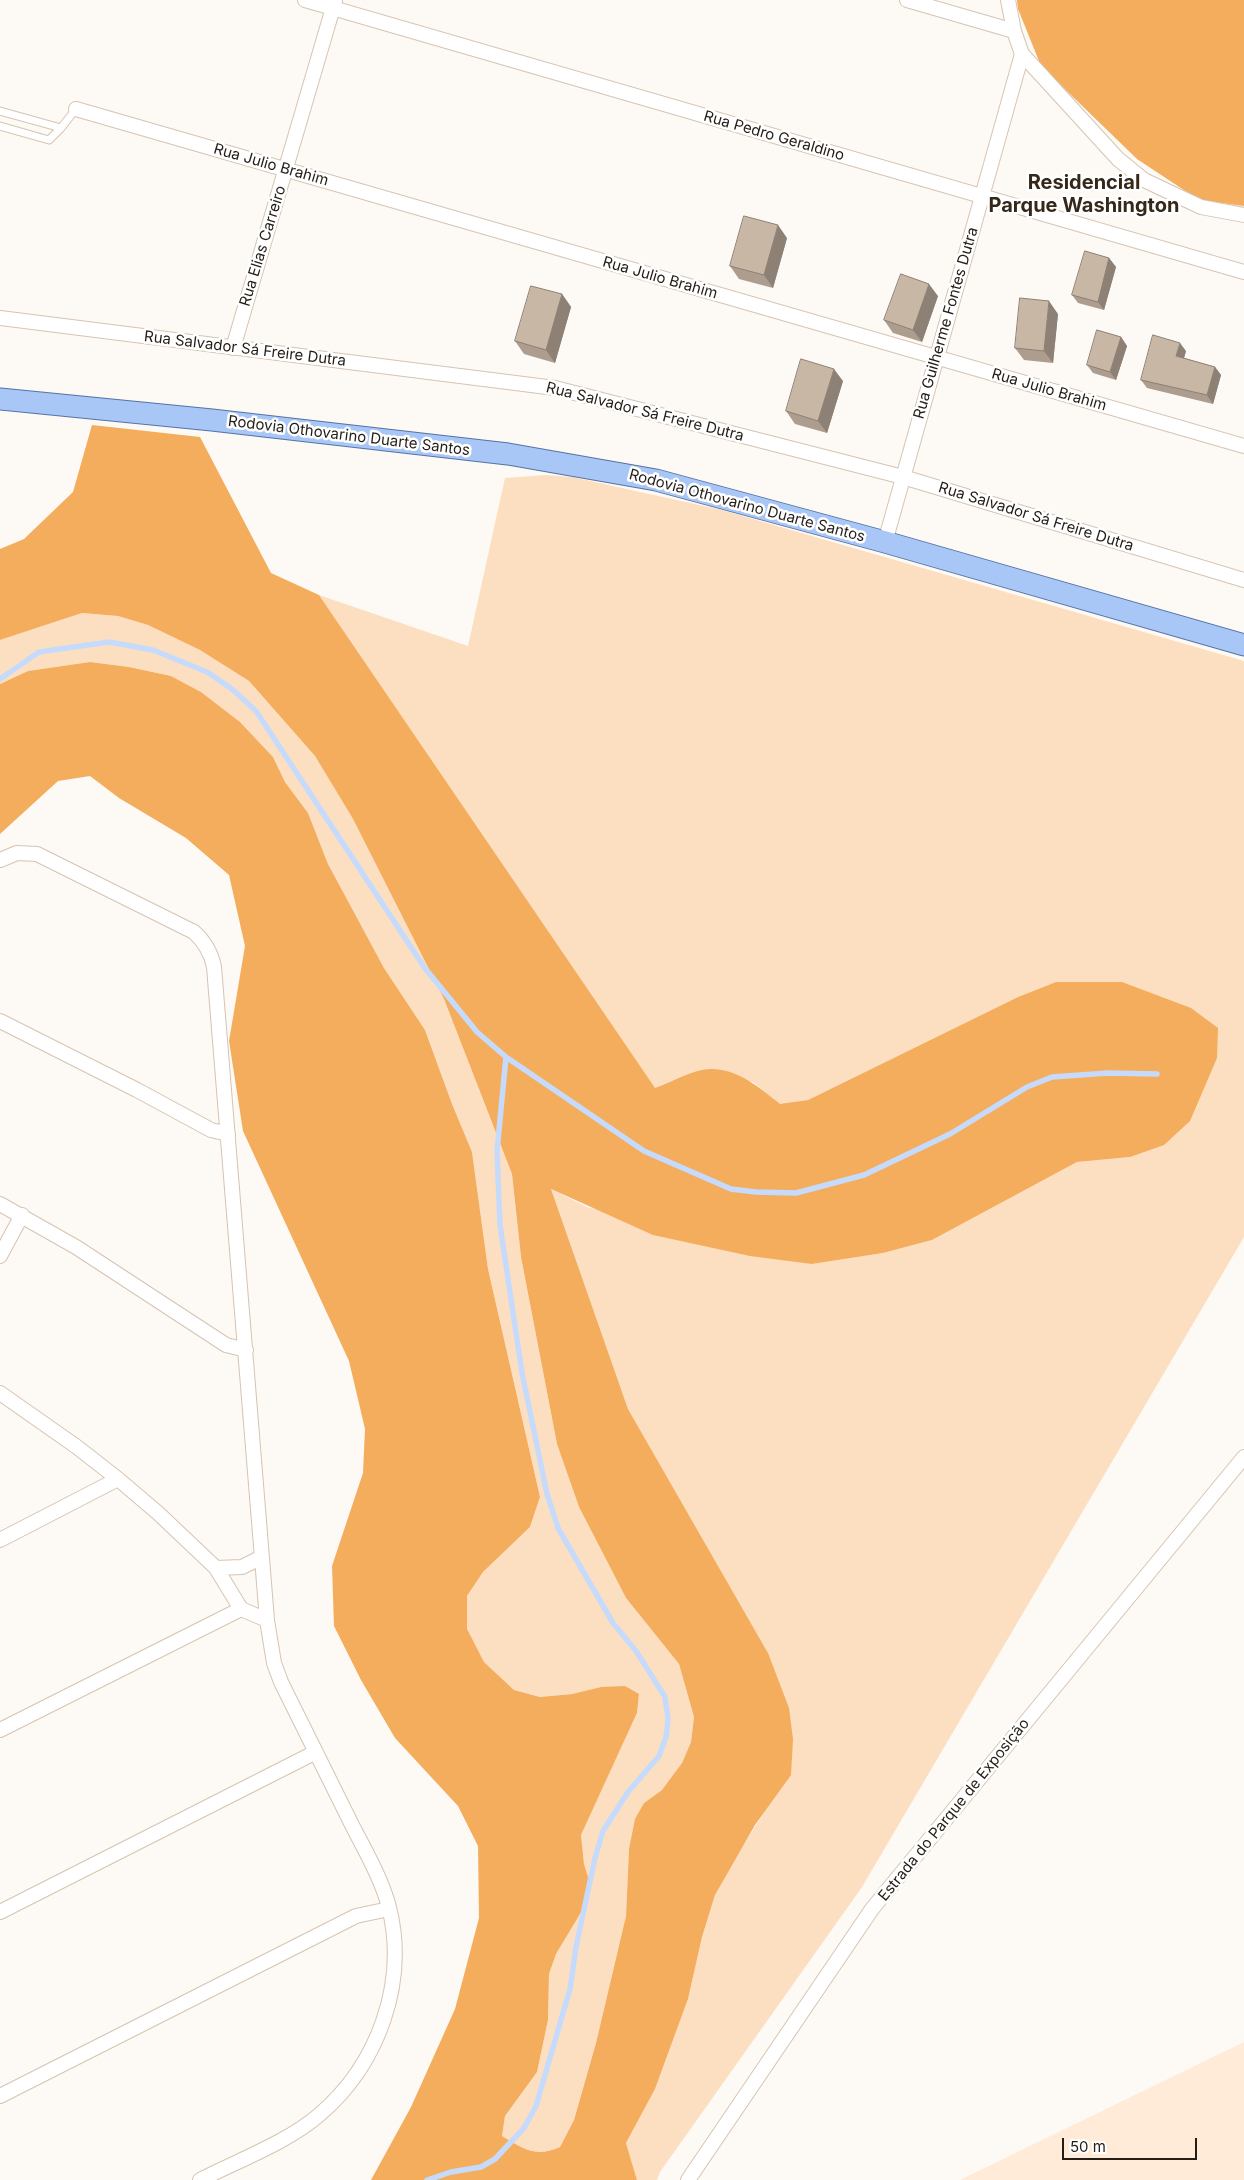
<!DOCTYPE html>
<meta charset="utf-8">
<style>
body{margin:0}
#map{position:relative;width:1244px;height:2180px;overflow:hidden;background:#fdf9f5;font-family:Inter,sans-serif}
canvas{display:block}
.scale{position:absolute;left:1062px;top:2138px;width:135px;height:22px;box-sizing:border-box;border:2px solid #231d16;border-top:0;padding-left:6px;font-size:15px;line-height:18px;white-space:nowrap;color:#231d16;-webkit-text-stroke:4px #fff;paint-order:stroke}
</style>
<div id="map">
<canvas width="1244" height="2180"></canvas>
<div class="scale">50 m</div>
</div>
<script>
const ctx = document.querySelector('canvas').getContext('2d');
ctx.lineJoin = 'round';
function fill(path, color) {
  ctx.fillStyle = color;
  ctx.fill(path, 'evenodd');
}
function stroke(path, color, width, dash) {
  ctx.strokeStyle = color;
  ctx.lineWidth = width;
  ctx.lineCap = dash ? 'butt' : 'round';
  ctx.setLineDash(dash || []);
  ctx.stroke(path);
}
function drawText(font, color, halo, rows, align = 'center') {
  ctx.font = font + ' Inter,sans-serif';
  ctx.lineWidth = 5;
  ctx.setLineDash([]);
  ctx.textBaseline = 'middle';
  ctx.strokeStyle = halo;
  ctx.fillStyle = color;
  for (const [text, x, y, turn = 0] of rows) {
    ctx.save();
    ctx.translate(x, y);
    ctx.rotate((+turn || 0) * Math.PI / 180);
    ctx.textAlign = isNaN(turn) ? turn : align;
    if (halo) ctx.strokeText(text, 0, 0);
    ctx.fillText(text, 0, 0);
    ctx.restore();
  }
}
fill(new Path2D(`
 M1244 2042V2180H960Z`), '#ffebd7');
fill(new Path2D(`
 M545 475 572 477 722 510 1244 661V1237L862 1887 660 2172 657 2180H637L626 2143 655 2089 688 1999 702 1937 715 1895 730 1866 772 1800 768 1653 628 1409 551 1189 587 1207 812 1264 883 1253 932 1240 1077 1162 1130 1157 1056 982 1018 997 808 1100 780 1105 753 1082 702 1070 655 1089 319 595 468 646 505 478Z
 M82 613 118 616 148 625 200 650 249 681 315 756 353 819 444 999 512 1174 521 1257 557 1444 579 1507 626 1598 679 1664 694 1717 691 1742 682 1763 671 1779 662 1790 644 1803 629 1849 626 1916 596 2043 574 2120 560 2147C535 2158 524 2149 502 2136L505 2116 537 2072 548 2020 549 1974 556 1954 586 1904 590 1883 584 1864 581 1835 637 1713 639 1694 601 1687 572 1694 540 1697 514 1690 484 1662 466 1629 467 1596 483 1572 530 1527 540 1497 488 1269 472 1152 452 1104 425 1030 384 968 328 864 308 813 285 782 273 757 240 722 201 692 171 676 129 667 90 662 28 671 0 684V640Z`), '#fcdfc1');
fill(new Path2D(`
 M1017 0H1244V206L1199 200 1137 159 1041 66 1018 9Z
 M92 425 200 437 271 573 319 595 655 1088C670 1083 686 1073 702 1070 732 1064 759 1087 780 1104L808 1100 1018 997 1056 982H1122L1191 1008 1218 1028 1217 1058 1190 1121 1164 1145 1130 1157 1077 1162 932 1240 883 1253 812 1264 750 1256 653 1235 551 1189 628 1409 768 1653 789 1708 793 1739 791 1775 755 1825 715 1895 702 1937 688 1999 655 2089 626 2143 637 2180H371L411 2107 455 2009 479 1918 478 1846 458 1806 395 1738 361 1680 334 1626 332 1566 363 1473 365 1429 349 1361 243 1131 229 1041 245 946 229 875 186 838 119 798 90 776 58 781 0 834V684L28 671 90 662 129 667 171 676 201 692 240 722 273 757 285 782 308 813 328 864 384 968 425 1030 452 1104 472 1152 488 1269 540 1497 530 1527 483 1572 467 1596V1629L484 1662 514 1690 540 1697 572 1694 601 1687 625 1686 639 1694 637 1713 581 1835 584 1864 590 1883 586 1904 556 1954 549 1974 548 2020 537 2072 505 2116 502 2136C524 2149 535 2158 560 2147L574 2120 596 2043 626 1916 629 1849 635 1819 644 1803 662 1790 682 1763 691 1742 694 1717 679 1664 626 1598 579 1507 557 1444 521 1257 512 1174 444 999 353 819 315 756 249 681 200 650 148 625 118 616 82 613 0 640V549L24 539 73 492Z`), '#f3ad5d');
stroke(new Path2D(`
 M0 679 39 652 109 642 153 650 207 672 232 689 256 711 424 967 477 1032 506 1057 644 1151 731 1189 756 1192 796 1193 864 1175 950 1134 1027 1087 1052 1077 1108 1073 1157 1074
 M427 2180 451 2172 481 2167 495 2159 524 2128 536 2106 570 1989 576 1947 595 1858 603 1831 628 1792 659 1756 666 1737 668 1719 665 1697 636 1651 613 1623 558 1528 547 1494 522 1373 500 1225 497 1151 506 1057`), '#c6dbfc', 5.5);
const lane = new Path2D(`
 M0 111 61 128
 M0 126 49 140 61 128 76 109`);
const street = new Path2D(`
 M305 0 1244 272
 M907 0 1014 31
 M1008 0 1014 31 1022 54 1118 159 1144 180 1201 207 1244 215
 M76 109 1244 446
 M0 318 555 388 903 477 1244 580
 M233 348 335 1
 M885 542 1022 54
 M0 860 17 853 37 854 194 932C205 942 211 952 214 967L267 1620 274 1663 281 1682C304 1728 327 1775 350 1821 364 1849 381 1877 389 1907 408 1983 378 2065 319 2115 288 2142 237 2161 200 2180
 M0 1021 137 1090 211 1130 228 1134
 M0 1204 76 1247 226 1345 246 1350
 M0 1256 22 1215
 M0 1393 77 1447 118 1479 158 1513 216 1568 241 1609 267 1620
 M0 1540 118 1479
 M216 1568 242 1567 262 1557
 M0 1730 241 1609
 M0 1912 316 1752
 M0 2096 356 1916 389 1909
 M688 2180 872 1909 1244 1457`);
const primary = new Path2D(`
 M0 399 212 420 508 454 656 480 885 542 1244 645`);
stroke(lane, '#d6c4b2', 9);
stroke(street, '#d6c4b2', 16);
stroke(primary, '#5473a4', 23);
stroke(lane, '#fff', 7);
stroke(street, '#fff', 14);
stroke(primary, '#a8c7f7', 21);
fill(new Path2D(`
 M787 238 773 288 739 279 730 266Z
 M1109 258 1116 267 1104 310 1078 303 1072 295Z
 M562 294 571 307 555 363 524 354 515 341Z
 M938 296 922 342 893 333 884 320Z
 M1058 314 1053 363 1024 360 1015 348Z
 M1121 337 1127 346 1116 380 1093 373 1087 365Z
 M1186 351 1184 358 1215 367 1221 375 1213 404 1147 388 1141 380Z
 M843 381 827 433 795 424 786 411Z`), '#ad9d8e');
fill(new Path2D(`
 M778 225 787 238 773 288 764 275Z
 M1109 258 1116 267 1104 310 1098 302Z
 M929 284 938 296 922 342 913 330Z
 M562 294 571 307 555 363 546 350Z
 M1049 301 1058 314 1053 363 1044 351Z
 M1121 337 1127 346 1116 380 1110 372Z
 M1180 343 1186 351 1182 365 1176 356Z
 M1215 367 1221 375 1213 404 1207 395Z
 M834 369 843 381 827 433 818 421Z`), '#8d8074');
const building = new Path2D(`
 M744 216 778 225 764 275 730 266Z
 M1085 251 1109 258 1098 302 1072 295Z
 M901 274 929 284 913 330 884 320Z
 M531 286 562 294 546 350 515 341Z
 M1020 298 1049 301 1044 351 1015 348Z
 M1097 330 1121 337 1110 372 1087 365Z
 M1153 335 1180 343 1176 356 1215 367 1207 395 1141 380Z
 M801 359 834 369 818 421 786 411Z`);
fill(building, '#c9b7a5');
stroke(building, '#8d8074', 1);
drawText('15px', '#231d16', '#fff', [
 ["Rua Pedro Geraldino",774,136,16],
 ["Rua Julio Brahim",271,165,16],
 ["Rua Elias Carreiro",263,246,-73],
 ["Rua Julio Brahim",660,278,16],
 ["Rua Guilherme Fontes Dutra",946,323,-74],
 ["Rua Salvador Sá Freire Dutra",245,349,7],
 ["Rua Julio Brahim",1049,390,16],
 ["Rua Salvador Sá Freire Dutra",645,412,14],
 ["Rodovia Othovarino Duarte Santos",349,436,7],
 ["Rodovia Othovarino Duarte Santos",747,506,15],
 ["Rua Salvador Sá Freire Dutra",1036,517,17],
 ["Estrada do Parque de Exposição",954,1810,-51]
]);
drawText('bold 20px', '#362819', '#fff', [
 ["Residencial",1084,183],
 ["Parque Washington",1084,206]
]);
</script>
